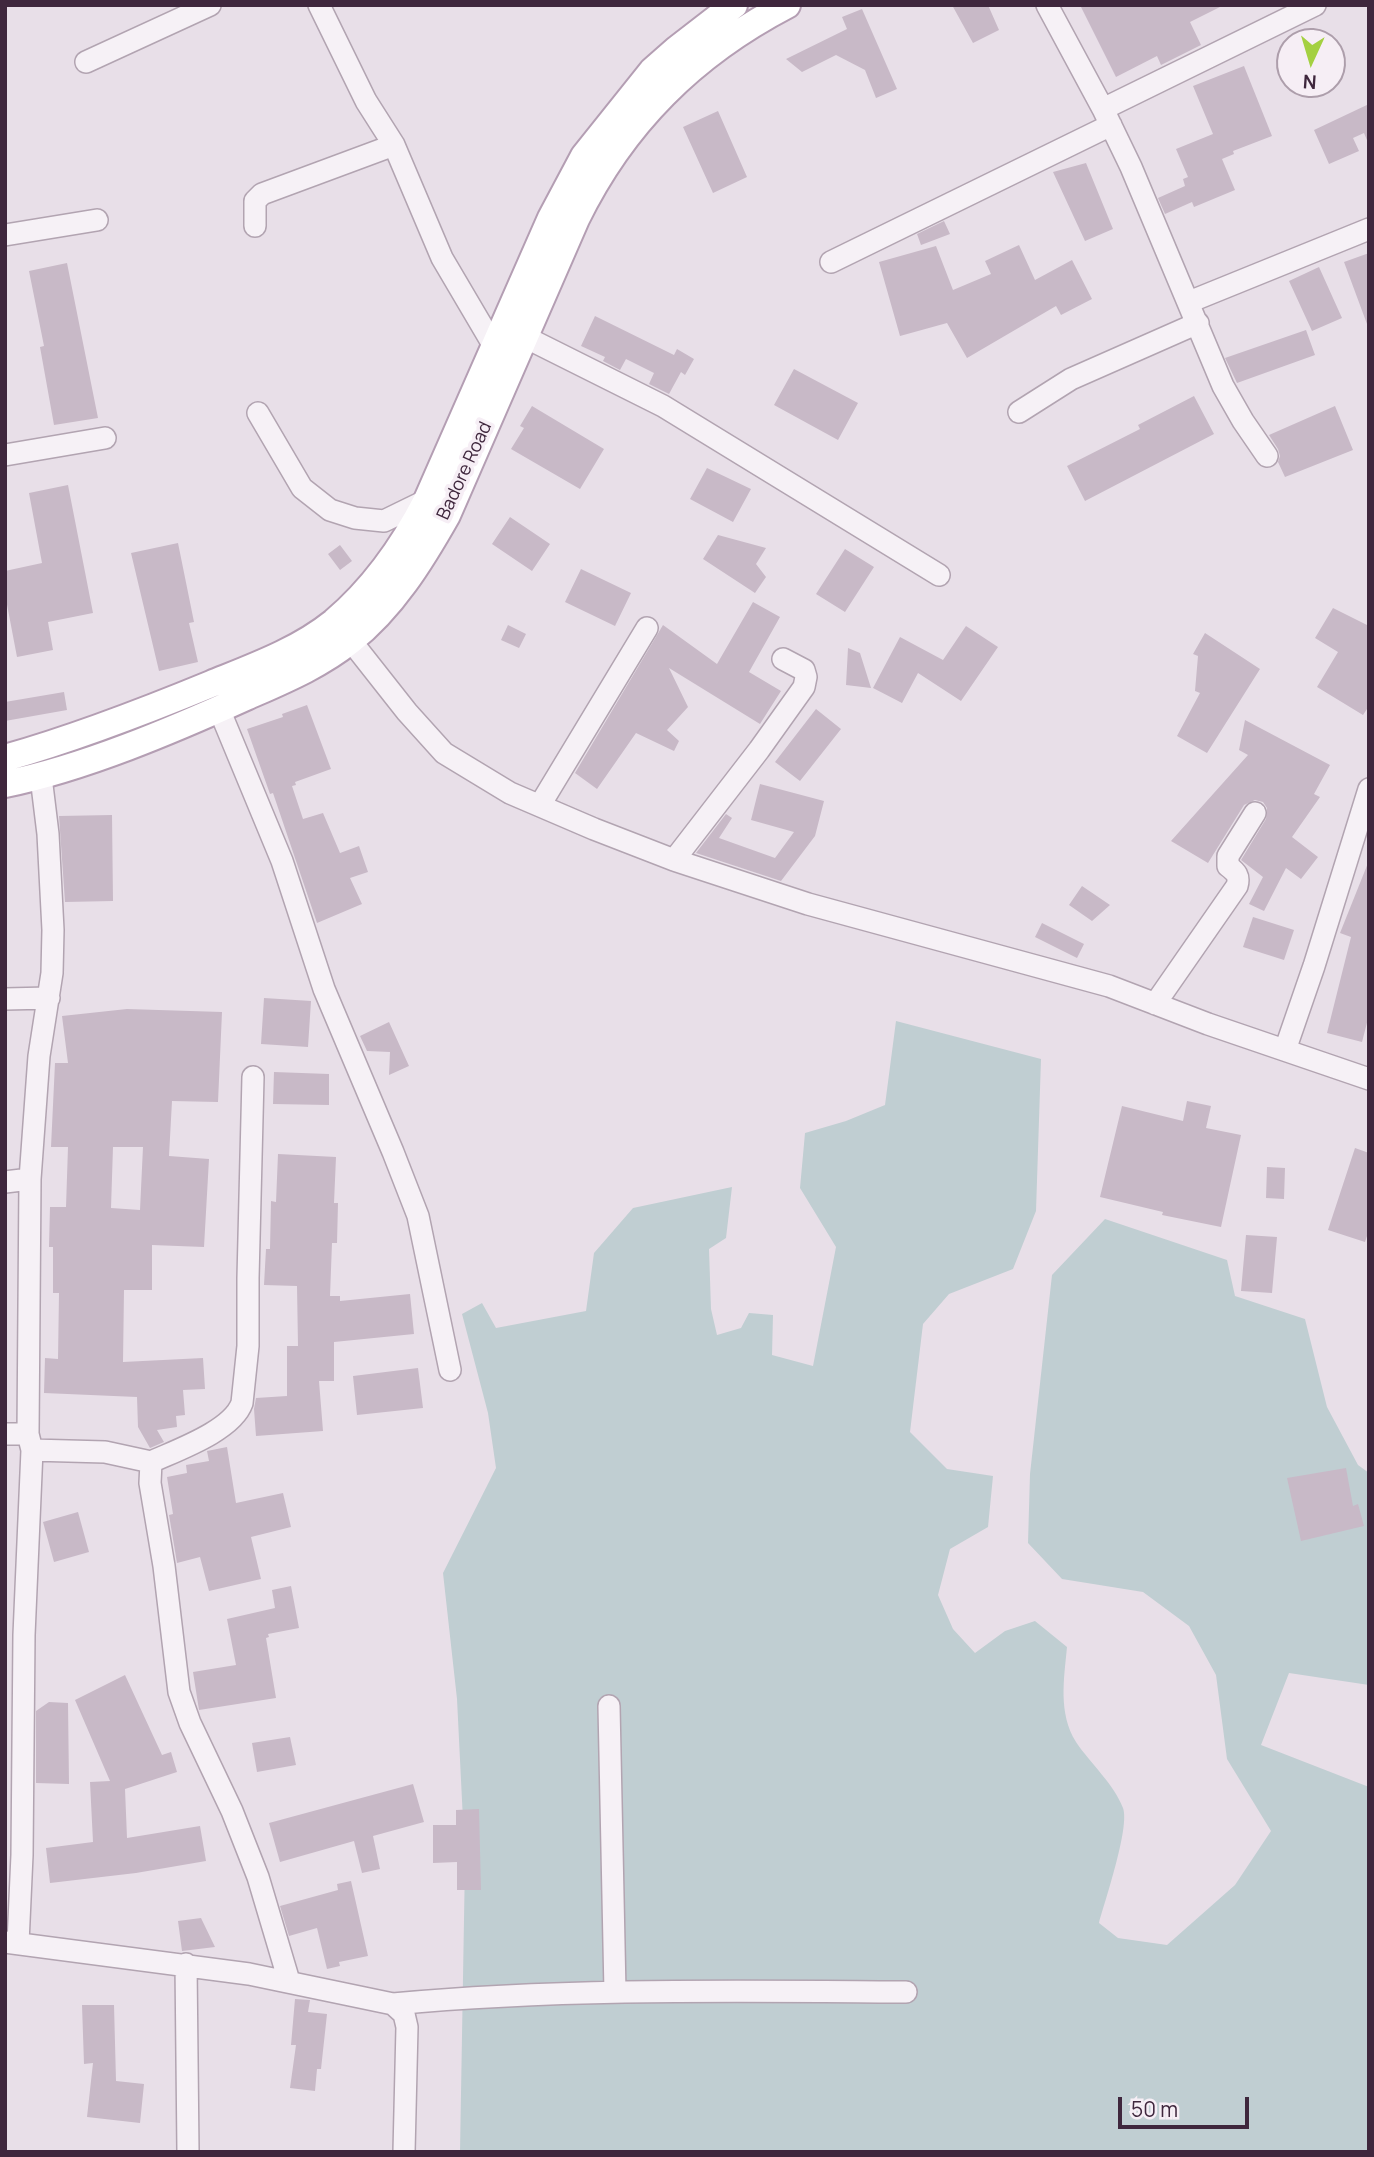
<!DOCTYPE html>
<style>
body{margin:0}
#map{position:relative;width:1374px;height:2157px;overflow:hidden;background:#e8dfe8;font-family:Manrope,sans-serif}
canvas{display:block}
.frame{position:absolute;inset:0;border:7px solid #3f273d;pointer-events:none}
.north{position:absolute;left:1276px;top:28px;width:70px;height:70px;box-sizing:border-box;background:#f6eef5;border:2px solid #ad9eab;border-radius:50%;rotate:184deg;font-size:19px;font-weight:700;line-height:28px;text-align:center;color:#3f273d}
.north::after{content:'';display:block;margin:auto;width:24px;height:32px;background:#a4d041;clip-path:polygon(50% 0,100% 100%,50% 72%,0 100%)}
.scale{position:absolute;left:1118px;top:2097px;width:131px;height:32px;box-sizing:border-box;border:4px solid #3f273d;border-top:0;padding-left:9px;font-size:21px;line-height:24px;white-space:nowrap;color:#3f273d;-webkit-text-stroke:5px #f6eef5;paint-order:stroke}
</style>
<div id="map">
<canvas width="1374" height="2157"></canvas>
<div class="frame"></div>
<div class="north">N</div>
<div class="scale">50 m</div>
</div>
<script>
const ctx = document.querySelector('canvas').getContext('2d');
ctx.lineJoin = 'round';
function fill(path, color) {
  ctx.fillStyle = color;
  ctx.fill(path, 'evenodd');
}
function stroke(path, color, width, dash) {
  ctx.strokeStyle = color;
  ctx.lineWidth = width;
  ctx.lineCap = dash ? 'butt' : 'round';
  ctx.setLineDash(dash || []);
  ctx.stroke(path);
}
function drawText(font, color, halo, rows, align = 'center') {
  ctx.font = font + ' Manrope,sans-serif';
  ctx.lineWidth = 7;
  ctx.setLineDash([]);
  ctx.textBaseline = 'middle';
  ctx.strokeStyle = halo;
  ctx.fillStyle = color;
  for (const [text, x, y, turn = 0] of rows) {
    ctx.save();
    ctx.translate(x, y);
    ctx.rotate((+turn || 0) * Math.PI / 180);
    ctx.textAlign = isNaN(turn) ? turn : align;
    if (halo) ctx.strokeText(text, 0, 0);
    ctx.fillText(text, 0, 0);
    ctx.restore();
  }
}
fill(new Path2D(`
 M896 1021 1041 1059 1036 1211 1013 1269 949 1294 923 1324 910 1432 947 1469 993 1476 988 1527 950 1549 938 1595 953 1629 975 1653 1005 1631 1035 1621 1067 1647C1064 1679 1058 1713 1076 1742 1090 1763 1114 1784 1123 1808 1130 1827 1105 1901 1099 1923L1118 1938 1167 1945 1235 1885 1271 1831 1227 1759 1216 1675 1189 1626 1143 1592 1062 1579 1028 1543 1030 1474 1052 1275 1105 1219 1227 1260 1235 1296 1305 1319 1327 1407 1358 1465 1369 1473V1685L1289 1673 1261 1745 1369 1787V2152H460L465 1861 457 1699 443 1573 496 1468 488 1413 462 1314 482 1303 496 1328 586 1311 594 1253 633 1208 732 1187 726 1238 709 1249 711 1309 717 1335 741 1328 749 1313 773 1315 772 1355 813 1366 836 1247 800 1188 805 1133 846 1121 885 1105Z`), '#c0ced2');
fill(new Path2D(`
 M952 5H988L999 30 973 43Z
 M1080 5H1224L1190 22 1201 45 1161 65 1157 56 1116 77Z
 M862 9 897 89 876 98 865 70 836 55 802 72 786 59 847 29 842 17Z
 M1244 66 1272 136 1233 151 1234 154 1222 159 1235 190 1194 207 1192 202 1165 214 1158 198 1185 186 1183 179 1188 177 1176 149 1213 134 1193 86Z
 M1369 104V145L1364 133 1353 138 1359 151 1329 164 1314 130Z
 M718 111 747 177 713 193 683 127Z
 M1086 163 1113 229 1085 241 1053 172Z
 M944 221 950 234 921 245 917 234Z
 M1019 245 1035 280 1072 260 1092 299 1061 315 1056 306 967 358 947 323 900 336 879 262 936 246 953 290 991 274 985 261Z
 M1369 253V324H1367L1344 262Z
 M67 263 98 418 54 425 40 347 44 346 29 271Z
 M1319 267 1342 318 1312 331 1289 281Z
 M595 316 674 355 677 349 694 359 685 375 681 372 669 394 649 384 654 373 626 359 620 370 603 361 605 357 581 346Z
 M1306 330 1315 355 1237 383 1225 358Z
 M794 369 858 403 838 440 774 405Z
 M1194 396 1214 434 1085 501 1067 466 1140 429 1138 425Z
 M532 406 604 449 580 489 511 449 524 428 520 426Z
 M1335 406 1353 450 1285 477 1278 462 1280 456 1278 449 1269 435Z
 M707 468 751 489 733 522 690 499Z
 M68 485 93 613 48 622 53 650 17 657 5 594V571L42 563 29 493Z
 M510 517 550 544 532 571 492 544Z
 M718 535 766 548 756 564 766 577 755 593 703 559Z
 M178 543 194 622 189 623 198 662 159 671 131 553Z
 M340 545 352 561 340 570 328 554Z
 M845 549 874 567 845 612 816 594Z
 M581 569 631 593 615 626 565 602Z
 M753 602 780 617 749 672 781 691 760 724 669 668 688 707 667 730 679 741 674 751 636 733 597 789 575 773 663 625 717 664Z
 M1333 608 1369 626V706L1363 715 1317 687 1338 652 1315 638Z
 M508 625 526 634 519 648 501 640Z
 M966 626 998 647 961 701 918 673 902 703 873 688 900 637 943 660Z
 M1205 633 1260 669 1207 753 1177 736 1200 693 1195 691 1198 656 1193 654Z
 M848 648 860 653 871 688 846 685Z
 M64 692 67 710 5 721V702Z
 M307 705 331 769 295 782 296 785 292 786 303 819 323 813 340 853 359 846 368 872 350 878 362 904 317 923 273 793 270 794 247 729 283 717 282 714Z
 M816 709 841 729 800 781 775 762Z
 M1245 720 1330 765 1314 794 1320 797 1292 837 1318 857 1301 879 1286 868 1264 911 1249 904 1263 877 1241 860 1266 819 1267 808 1263 802 1255 800 1244 805 1208 863 1171 841 1248 755 1239 750Z
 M760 784 824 801 815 836 781 881 696 853 726 814 732 818 719 838 775 858 794 832 751 820Z
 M112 815 113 901 65 902 59 816Z
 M1368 863 1369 1015 1362 1042 1327 1033 1351 937 1340 933Z
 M1082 886 1110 905 1092 921 1069 905Z
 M1253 917 1294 930 1284 960 1243 947Z
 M1042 923 1084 944 1077 958 1035 937Z
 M264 998 311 1001 308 1047 261 1044Z
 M127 1009 222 1012 218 1102 172 1101 169 1156 209 1159 204 1247 152 1245V1290H124L123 1362 203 1358 205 1389 183 1390 185 1415 176 1416 177 1427 157 1430 164 1442 150 1448 138 1427 137 1397 44 1393 45 1358 58 1359 59 1293H53V1247H49L50 1207H66L68 1147H51L55 1063H68L62 1016ZM113 1147H143L140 1210 111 1208Z
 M389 1022 409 1066 389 1075 390 1052 367 1051 360 1036Z
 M274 1072 329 1074V1105L273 1104Z
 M1187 1101 1211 1106 1206 1128 1241 1135 1221 1227 1162 1215 1163 1212 1100 1197 1122 1106 1183 1121Z
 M1355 1148 1369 1153V1230L1365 1242 1328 1230Z
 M278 1154 336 1157 334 1203H338L337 1243H332L330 1296H340V1301L410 1294 414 1334 334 1342V1381H319L323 1431 256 1436 254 1409 256 1398 287 1396V1346H298L297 1286 264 1285 266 1249H270L271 1201 276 1202Z
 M1267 1167 1285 1168 1284 1199 1266 1198Z
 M1246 1235 1277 1237 1272 1293 1241 1291Z
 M418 1368 423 1408 357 1415 353 1376Z
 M227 1447 236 1503 283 1493 291 1527 251 1537 261 1579 209 1591 200 1557 177 1563 169 1515 173 1514 167 1477 187 1473 186 1465 209 1461 207 1451Z
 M1346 1468 1353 1506 1358 1504 1364 1526 1301 1541 1287 1478Z
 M78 1512 89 1552 54 1562 43 1522Z
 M291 1586 299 1628 268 1634 269 1637 266 1638 276 1698 199 1710 193 1672 236 1665 227 1619 275 1608 272 1590Z
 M125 1675 162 1755 171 1752 177 1772 125 1789 127 1838 200 1826 206 1861 136 1873 50 1883 46 1848 93 1842 90 1782 110 1781 75 1700Z
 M49 1702 68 1703 69 1784 36 1783V1711Z
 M290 1737 296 1765 257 1772 252 1743Z
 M413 1784 424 1822 373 1836 380 1869 362 1873 354 1841 280 1862 269 1823Z
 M479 1809 481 1890H457V1862L433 1863V1825H456V1810Z
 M351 1881 368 1956 339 1962 340 1966 327 1969 317 1928 289 1936 280 1906 338 1890 337 1884Z
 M201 1918 215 1947 182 1951 178 1921Z
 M295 1999 310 2000 308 2012 327 2014 321 2069H317L315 2091 290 2088 296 2045H291Z
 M82 2005H114L116 2081 144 2084 140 2123 87 2117 93 2063 84 2064Z`), '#c8b9c7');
const minor = new Path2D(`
 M319 5 366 101 394 145 442 258 495 348
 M1047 5 1103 109 1131 167 1223 386 1243 421 1267 456
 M86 62 210 5
 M1103 109 1315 5
 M255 226V201L262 194 394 145
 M5 235 97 220
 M831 262 1111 125
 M1189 302 1369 229
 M525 337 663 406 939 575
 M1019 412 1071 379 1198 323
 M258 413 302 488 330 510 355 518 384 521 427 500
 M5 455 105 438
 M351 641 407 712 444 753 510 793 594 829 674 860 808 904 1109 986 1208 1024 1369 1079
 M219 709 282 861 324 989 393 1152 418 1216 450 1370
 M41 777 48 834 53 930 52 973 39 1056 30 1179 28 1434 32 1450 105 1452 151 1462 150 1483 164 1566 179 1692 190 1723 232 1811 258 1877 289 1981
 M540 805 647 628
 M674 860 759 750 804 687 806 677 804 670 783 659
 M5 999 49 998
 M1155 1004 1237 886C1240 876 1236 872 1228 866V856L1255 813
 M1285 1050 1314 966 1369 789
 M5 1182 30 1179
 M5 1434H28
 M151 1462C177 1450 232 1431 242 1403L248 1346V1278L253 1077
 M609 1706 615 1992
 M5 1942 249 1974 393 2004 404 2014 407 2027 404 2152
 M18 1943 22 1855 24 1635 32 1450
 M186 1964 188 2152
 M393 2004C563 1988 735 1991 906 1992`);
const major = new Path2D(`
 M5 758C76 738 143 712 211 684 253 667 298 651 334 622 374 588 403 547 427 500L551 218 584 156 652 71 677 49 734 5
 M5 784C84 768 173 730 246 697 282 681 319 666 350 641 392 608 421 561 447 515L576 219C623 123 693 54 787 5`);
stroke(minor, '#b2a4b1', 24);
stroke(major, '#b49eb3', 30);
stroke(minor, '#f6f1f6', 21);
stroke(major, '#fff', 26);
drawText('18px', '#3f273d', '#f6eef5', [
 ["Badore Road",465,471,-65]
]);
</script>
